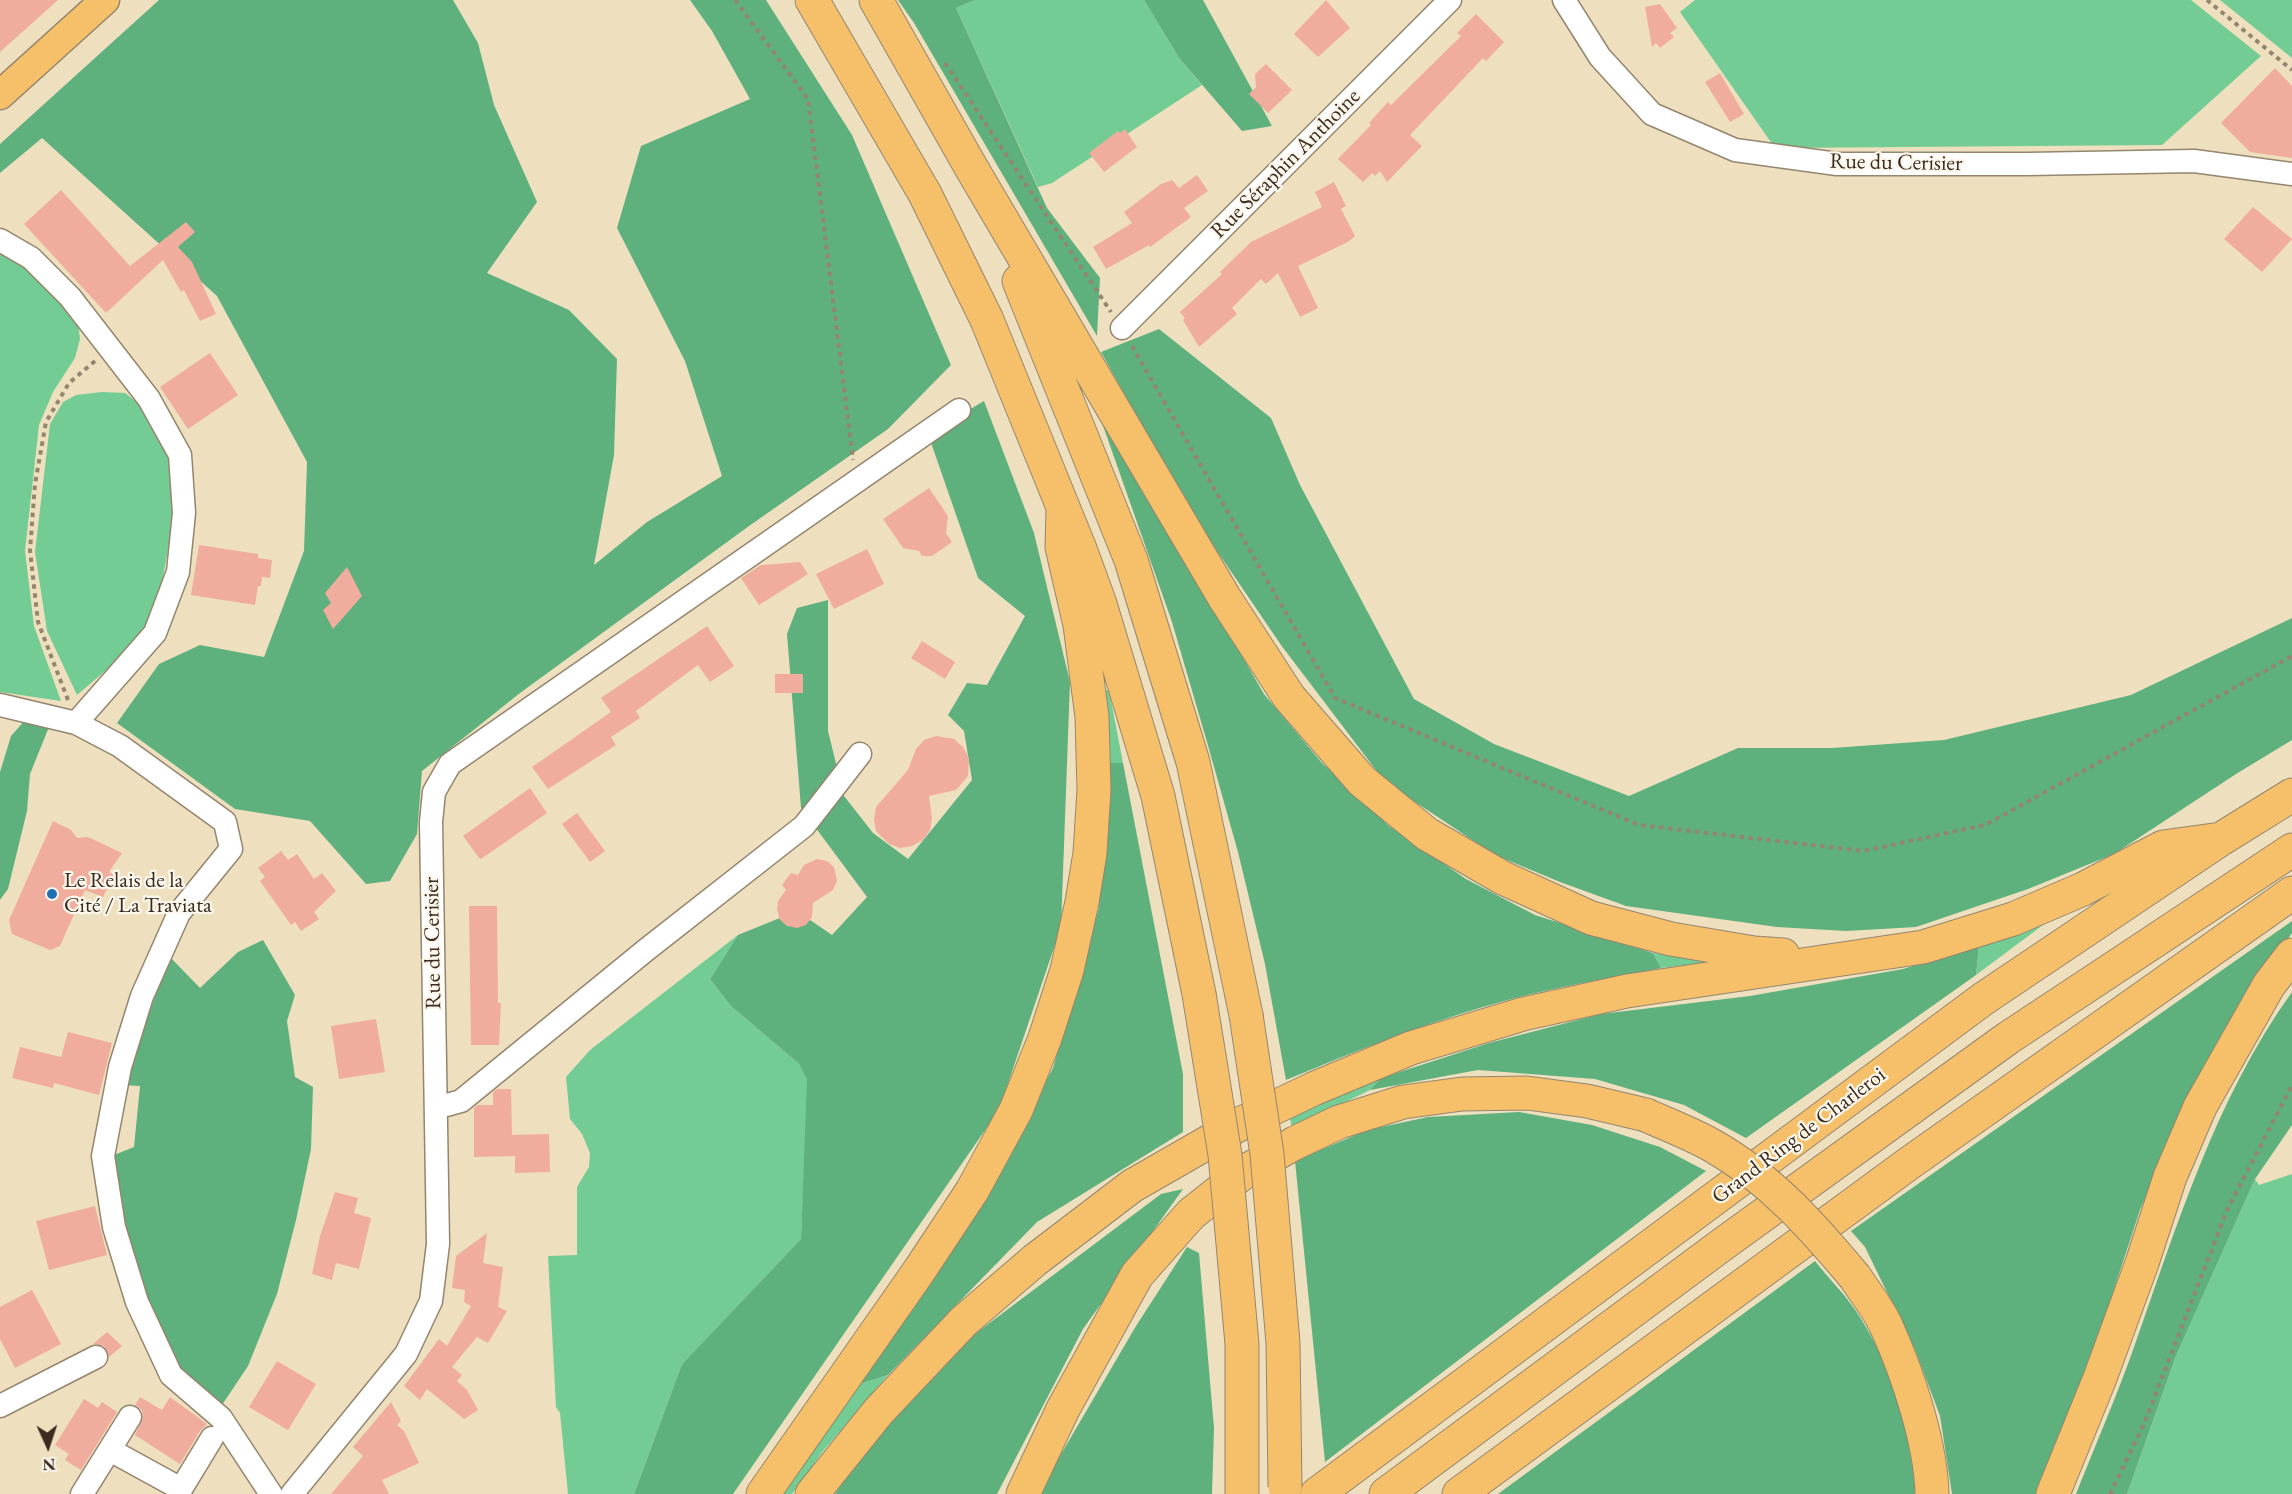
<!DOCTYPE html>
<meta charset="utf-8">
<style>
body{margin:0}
#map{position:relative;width:2292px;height:1494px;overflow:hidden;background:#eee0bf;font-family:"EB Garamond",serif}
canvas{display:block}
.north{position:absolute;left:18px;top:1416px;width:60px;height:60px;-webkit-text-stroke:4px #fbf7ec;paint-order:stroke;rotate:177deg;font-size:16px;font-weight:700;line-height:24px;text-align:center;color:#3b2a1e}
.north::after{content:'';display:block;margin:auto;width:21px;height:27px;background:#3b2a1e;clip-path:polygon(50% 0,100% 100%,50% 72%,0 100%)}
</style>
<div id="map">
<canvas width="2292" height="1494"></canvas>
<div class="north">N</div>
</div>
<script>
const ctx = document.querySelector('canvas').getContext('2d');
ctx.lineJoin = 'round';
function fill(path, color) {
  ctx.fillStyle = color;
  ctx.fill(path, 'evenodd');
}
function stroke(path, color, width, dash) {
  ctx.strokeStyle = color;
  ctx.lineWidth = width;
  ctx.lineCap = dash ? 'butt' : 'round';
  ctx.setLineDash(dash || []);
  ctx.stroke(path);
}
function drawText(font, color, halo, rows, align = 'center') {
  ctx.font = font + ' "EB Garamond",serif';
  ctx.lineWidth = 4.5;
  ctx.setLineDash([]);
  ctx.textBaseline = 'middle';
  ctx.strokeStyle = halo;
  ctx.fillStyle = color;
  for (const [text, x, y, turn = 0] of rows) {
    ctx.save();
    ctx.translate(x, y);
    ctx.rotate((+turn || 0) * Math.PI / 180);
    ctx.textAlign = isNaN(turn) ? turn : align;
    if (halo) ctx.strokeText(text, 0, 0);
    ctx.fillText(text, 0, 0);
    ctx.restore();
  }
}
fill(new Path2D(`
 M975 0H1144L1179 58 1202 85 1052 183 1038 187 956 8Z
 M1695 0H2191L2261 56 2162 145 1775 148 1680 12Z
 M2220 0H2292V58Z
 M0 248 23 263 78 322 80 339 75 358 53 392 39 425 25 551 34 626 61 701 0 692Z
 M102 392 125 393 142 406 167 448 174 516 161 588 151 620 111 666 77 695 47 631 35 552 50 424 63 402 76 395Z
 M1109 690 1123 763H1106L1101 691Z
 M2041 922 2043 925 1976 975 1979 946Z
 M738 935 710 979 731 1006 799 1064 808 1079 801 1239 682 1364 634 1494H568L560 1413 556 1407 548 1256 577 1255V1187L589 1167 590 1153 582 1134 570 1119 566 1077 590 1050Z
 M1653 953 1703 961V963L1661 968Z
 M1381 1078 1370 1090 1292 1128 1289 1114Z
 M2292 1174V1494H2127L2176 1356 2255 1179 2259 1185Z
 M888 1375 823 1451 792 1494H777L850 1387Z`), '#73cc93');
fill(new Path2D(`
 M159 0H453L478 43 494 105 537 202 487 273 569 310 617 359 614 455 594 565 647 522 722 476 685 361 617 228 641 146 750 99 712 31 690 0H766L852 135 951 365 888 429 749 526 520 693 422 771 417 834 390 881 366 884 310 821 235 809 117 723 159 664 200 645 264 657 304 551 307 462 217 296 42 138 0 173V144Z
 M898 0H975L956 8 1047 208 1100 278 1097 336 914 23Z
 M1144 0H1203L1272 126 1242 131 1179 58Z
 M1159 329 1271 418 1300 485 1414 699 1494 744 1629 796 1738 748H1832L1944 740 2131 695 2292 618V740L2236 774 2114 854 2028 889 1916 927 1846 931 1777 927 1626 906 1560 882 1495 855 1385 782 1281 645 1185 504 1101 352Z
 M1094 400 1264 694 1322 763 1389 826 1466 879 1535 915 1653 953 1661 968C1602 980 1541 989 1483 1007 1415 1027 1351 1053 1286 1080L1265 964 1238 852 1207 742 1172 622Z
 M984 401 1034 533 1070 682 1061 927 999 1110 733 1494H634L682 1364 801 1239 807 1079 799 1064 731 1006 710 979 738 935 797 911 832 935 867 897 801 808 787 634 797 608 828 600V731L844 796 873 833 908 859 972 780 964 731 948 715 967 683 987 685 1025 616 978 578 928 434Z
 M27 718 49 727 30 774 27 811 8 889 0 900V772L11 736Z
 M1106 763H1123L1183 1074V1132L1037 1222 888 1375 850 1387 994 1179 1053 1068 1099 908Z
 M2292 921V933L2224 1030 2179 1117 2140 1210 2099 1335 2037 1494H1952L1940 1416 1916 1352 1865 1247 1851 1231Z
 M263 940 295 995 287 1021 295 1077 313 1087 311 1149 296 1220 277 1294 248 1366 220 1408 174 1368 144 1303 121 1227 109 1157 134 1147 140 1086 122 1085 170 957 200 988 238 952Z
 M1979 946 1976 975 1746 1138 1684 1105 1595 1079 1478 1070 1370 1090 1381 1078 1489 1043 1601 1014 1750 996 1903 969Z
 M2292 992V1125L2255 1179 2176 1356 2127 1494H2076C2095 1446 2116 1398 2133 1350 2177 1226 2215 1099 2292 992Z
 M1519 1112 1592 1125 1660 1147 1706 1171 1325 1462 1295 1161 1367 1130 1428 1117Z
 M1183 1189 1083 1329 997 1494H835L858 1460 959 1346 1161 1194Z
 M1187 1247 1199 1253 1214 1428 1212 1494H1042L1050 1473 1136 1326Z
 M1815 1261C1828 1278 1844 1293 1856 1311 1895 1370 1907 1426 1917 1494H1498Z`), '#5eb07d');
fill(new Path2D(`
 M0 0H58L0 52Z
 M1326 0 1350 28 1318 57 1294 34Z
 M1660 4 1677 28 1670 33 1674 37 1660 48 1656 43 1652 47 1645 7Z
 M1476 14 1504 42 1486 61 1483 58 1410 135 1422 146 1387 182 1380 171 1375 176 1372 173 1363 182 1338 159 1371 125 1369 123 1388 102 1391 105 1461 36 1457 33Z
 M1266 64 1292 90 1268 113 1249 94 1256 87 1255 74Z
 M2275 68 2292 86V158L2250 152 2221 123Z
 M1720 73 1744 114 1730 122 1705 82Z
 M1125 129 1137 147 1104 172 1089 153 1118 131 1120 133Z
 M1197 175 1208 191 1184 208 1191 217 1150 247 1149 245 1106 269 1093 247 1132 223 1124 212 1161 184 1172 180 1179 188Z
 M1334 182 1346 206 1341 209 1355 236 1348 242 1298 266 1318 308 1300 317 1278 273 1266 284 1261 279 1232 308 1237 314 1199 347 1183 320 1185 318 1180 312 1222 274 1220 272 1251 242 1322 207 1315 192Z
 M61 190 130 266 186 222 195 232 178 247 192 262 216 314 200 321 184 290 181 292 163 260 106 313 24 224Z
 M2253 207 2292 239 2262 272 2224 239Z
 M210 353 238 395 188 429 160 387Z
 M929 488 948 516 946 533 952 542 932 556H922L919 551 903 548 883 519Z
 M199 545 258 554V558L272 560 270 578 262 577 261 586H258L255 605 191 595Z
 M867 549 884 584 834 609 816 574Z
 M800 562 808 574 759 605 741 578 761 565Z
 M347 567 362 596 333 629 323 610 331 603 325 593Z
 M707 626 734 666 710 682 698 665 636 711 640 718 611 737 616 745 548 789 532 767 611 712 601 698Z
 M922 641 955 662 945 679 911 658Z
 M775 674H803V693H775Z
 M936 736 954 739 963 747 969 758 968 776 956 790 929 796 932 818 930 830 923 840 912 846 900 848 889 844 876 831 874 819 876 807 908 770 916 749 924 740Z
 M530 788 547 813 481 859 479 858 463 836Z
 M577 813 605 851 590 862 562 824Z
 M53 821 71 830 77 838 88 837 122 853 109 872 114 875 103 897 85 890 60 946 50 950 12 934 9 920Z
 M281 851 288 860 297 854 314 879 322 873 336 891 314 912 319 919 301 931 295 922 291 925 260 881 265 877 258 868Z
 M817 859 827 861 834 867 837 881 833 890 813 903 812 917 806 925 797 928 787 926 780 920 777 910 778 901 786 890 782 885 791 873 798 875 804 865Z
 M469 906H497L498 1003H501L499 1045H471Z
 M376 1019 385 1072 339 1079 331 1026Z
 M68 1032 112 1043 99 1095 54 1083 53 1088 12 1078 20 1047 61 1057Z
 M497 1089H511L512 1135 549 1134 550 1172 515 1173V1156L474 1157V1108L478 1105H493V1092Z
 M335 1192 358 1198 354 1213 371 1218 359 1269 336 1263 332 1280 312 1274 320 1236Z
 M95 1206 107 1255 49 1270 36 1221Z
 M487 1233 483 1263 503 1267 498 1307 507 1311 488 1343 477 1337 452 1367 462 1375 457 1381 467 1390 478 1410 464 1419 427 1389 420 1400 404 1386 439 1339 447 1346 471 1306 464 1302 465 1290 452 1288 456 1256Z
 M32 1290 61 1344 15 1368 0 1339V1307Z
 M107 1332 122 1346 109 1357 104 1346 93 1344Z
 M277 1361 316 1384 288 1430 249 1407Z
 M140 1397 162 1410 170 1397 207 1424 200 1431 180 1464 135 1435 143 1418 142 1410 135 1405Z
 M84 1399 98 1408 102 1402 117 1412 81 1470 65 1460 69 1454 55 1445Z
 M391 1402 401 1421 397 1425 404 1431 419 1463 382 1480 389 1494H331L363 1456 353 1447Z`), '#f0ac9d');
const minor = new Path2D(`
 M1564 0 1600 57 1652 114 1735 150 1837 164H2028L2194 161 2292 174
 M0 240 31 258 70 297 149 399 180 455 184 513 178 572 155 633 76 723
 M1122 328 1450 0
 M0 705 76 723 120 746 225 822 231 849 179 913 142 996 120 1067 103 1156 114 1227 137 1302 171 1375 221 1418 271 1494
 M436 1108 461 1101 646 950 804 826 860 754
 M0 1406 96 1357
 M110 1450 181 1489
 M82 1494 130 1417
 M178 1494 212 1438
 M292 1494 406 1354 431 1301 438 1244 431 822 434 792 450 764 959 410`);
const major = new Path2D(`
 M0 95 105 0`);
const highway = new Path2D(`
 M812 0 925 194 987 320 1080 549 1100 604 1158 796 1199 994
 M876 0 972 169 1224 597 1289 697 1362 781 1427 834 1503 878 1591 918 1671 939 1754 953 1783 955
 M1019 281 1131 560 1193 762 1246 1015
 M1855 1277C1866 1294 1880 1311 1887 1328 1908 1374 1931 1444 1932 1494
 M763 1494 919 1271 972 1191 1016 1110 1045 1038 1067 970 1082 902 1090 853 1094 790 1092 717 1080 625 1062 547 1063 510
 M812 1494 878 1412 910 1378 964 1321 1035 1260 1132 1186 1240 1124 1313 1089 1411 1048 1523 1014 1627 991 1923 947 2013 919 2083 889 2163 847 2221 839
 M1023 1494 1063 1409 1137 1275 1191 1214 1244 1172 1295 1143 1339 1122 1403 1102 1462 1094 1527 1093 1587 1101 1646 1115
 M1317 1494 1983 999 2221 839 2292 795
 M1386 1494 1723 1244 2008 1038 2292 850
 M1459 1494 1908 1164 2292 893
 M2053 1494 2100 1378 2142 1263 2170 1177 2200 1107 2269 985 2292 955`);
stroke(minor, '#94856e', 25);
stroke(major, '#94856e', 31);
stroke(highway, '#94856e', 35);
stroke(new Path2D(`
 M735 0 808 99 853 460
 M2207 0 2292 70
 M945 63 1111 312
 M1132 346 1335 698 1639 825 1863 851 1985 825 2292 656
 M68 700 38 622 30 550 35 484 46 422 69 383 95 361
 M2110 1494 2144 1424 2227 1210 2292 1085`), '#94856e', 4, [4.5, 4.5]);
stroke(minor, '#fff', 22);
stroke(major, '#f6c06b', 28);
stroke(highway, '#f6c06b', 33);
const highwayBridge = new Path2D(`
 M1199 994 1225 1155 1242 1344V1494
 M1246 1015 1267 1154 1283 1343 1285 1487
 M1646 1115C1668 1125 1692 1134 1713 1146 1771 1179 1813 1227 1855 1277`);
stroke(highwayBridge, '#94856e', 35, []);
stroke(highwayBridge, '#f6c06b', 33);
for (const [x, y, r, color] of [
 [52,894,6,"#1f6fb2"]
]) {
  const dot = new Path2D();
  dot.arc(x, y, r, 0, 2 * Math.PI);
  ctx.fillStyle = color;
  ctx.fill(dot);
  stroke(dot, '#fbf7ec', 2);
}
drawText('22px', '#3b2a1e', '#fbf7ec', [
 ["Rue du Cerisier",1896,163,1],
 ["Rue Séraphin Anthoine",1286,164,-45],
 ["Rue du Cerisier",433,943,-91],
 ["Grand Ring de Charleroi",1799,1136,-37]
]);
drawText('22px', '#3b2a1e', '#fbf7ec', [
 ["Le Relais de la",64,881],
 ["Cité / La Traviata",64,906]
], 'left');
</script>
